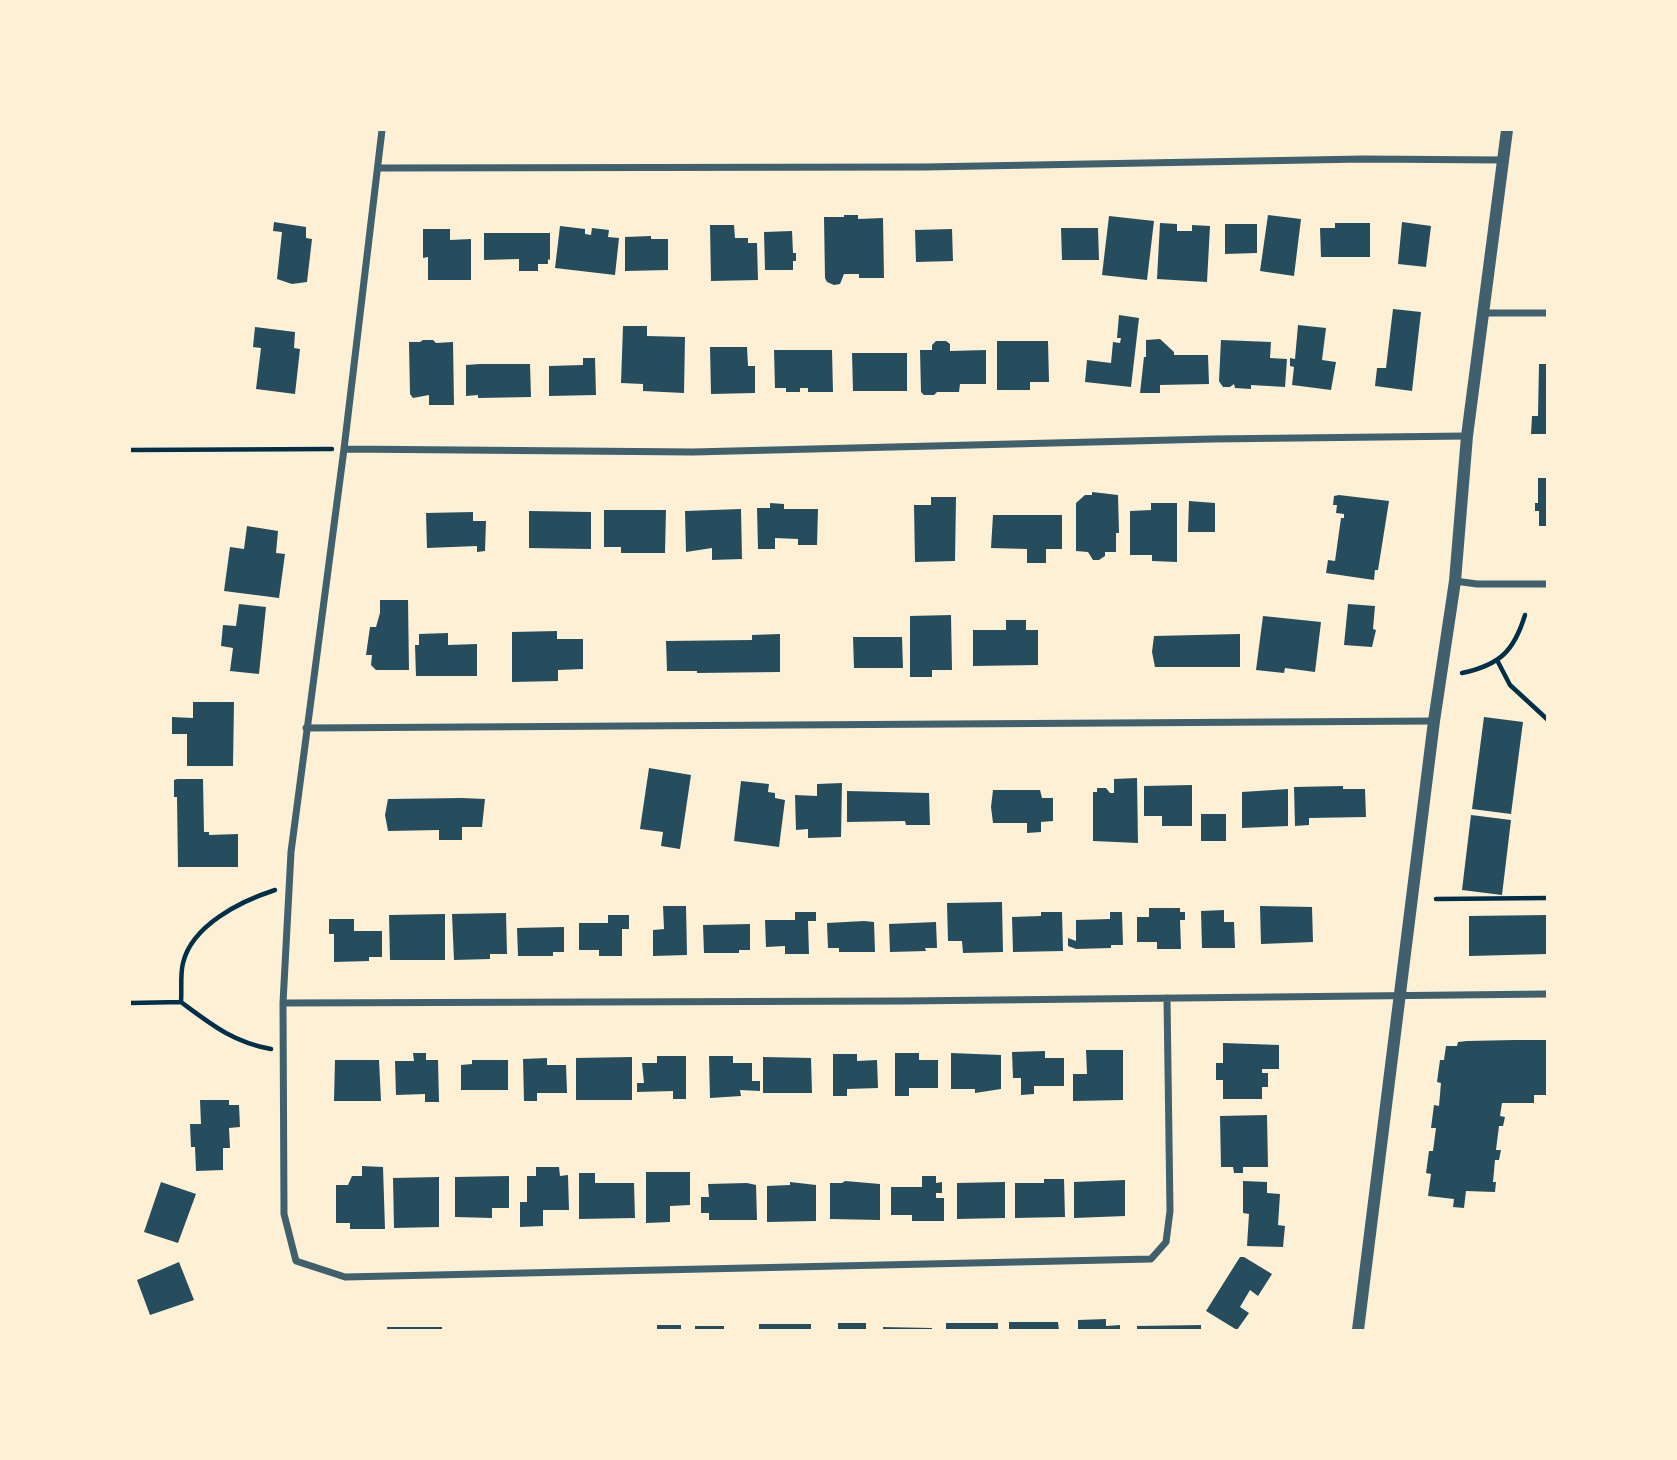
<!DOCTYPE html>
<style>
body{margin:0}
#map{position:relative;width:1677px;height:1460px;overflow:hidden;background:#fdf0d5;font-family:Inter,sans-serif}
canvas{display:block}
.frame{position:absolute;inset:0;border:131px solid #fdf0d5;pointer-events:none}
</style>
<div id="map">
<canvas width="1677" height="1460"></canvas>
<div class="frame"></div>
</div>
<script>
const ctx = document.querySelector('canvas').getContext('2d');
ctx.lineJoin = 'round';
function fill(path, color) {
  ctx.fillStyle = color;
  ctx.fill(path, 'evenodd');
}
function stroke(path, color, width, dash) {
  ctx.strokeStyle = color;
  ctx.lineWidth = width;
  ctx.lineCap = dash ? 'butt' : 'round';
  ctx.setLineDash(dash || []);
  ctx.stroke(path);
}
fill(new Path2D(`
 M844 215H858V219L883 218 884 278H859V274H844L840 284 834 285 827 282 825 278 824 217H844Z
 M1268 215 1301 219 1294 276 1260 271Z
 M1109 216 1154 221 1147 280 1102 275Z
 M274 222 306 227V238L312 239 307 282 292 284 277 279 282 232 273 231Z
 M1402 222 1431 226 1426 267 1398 264Z
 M1160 223 1177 224V231H1192V225L1210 226 1207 282 1157 279Z
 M1335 223H1370V257H1321L1320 228H1335Z
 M1225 224H1257V253L1225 254Z
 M710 225H734L735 238H748V243H757L758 280 711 281Z
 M560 226 585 229V234L591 235 592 228 609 230 608 237 619 238 615 275 555 268Z
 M1061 228H1098L1099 260H1062Z
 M423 229H450V240L471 239V280H428V257L423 258Z
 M952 229 953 261 916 262 915 230Z
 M792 231 793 253H796V261H793V270H765L764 232Z
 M484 233H550V260L548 259V264H538V271H519V259L484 260Z
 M651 236V239H668V270L625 271V237Z
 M1393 309 1421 312 1412 391 1375 386 1377 368H1386Z
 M1119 315 1139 318 1131 387 1085 382 1087 360 1111 363 1113 342 1120 343 1121 338H1117Z
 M1298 325 1326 328 1322 360 1336 362 1331 390 1292 385 1294 367 1290 366V358L1295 359Z
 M623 326H647V336L685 337 684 393 643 391V384L621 383Z
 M255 327 295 332 294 348 300 349 295 394 256 389 261 348 253 347Z
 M1160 339 1174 352V355H1208L1209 384 1160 385V393H1140L1144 357H1146V340Z
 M423 340H433L436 343 453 342 454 405H429V395L413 398 410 394 409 342H420Z
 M1221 340 1271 342 1270 358 1287 359 1285 387 1251 385V389L1235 388 1234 384 1230 387H1223L1219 381Z
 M936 341H946L950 344V351L986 350V384H960L959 392H937L934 395H924L921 392 920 350H932V345Z
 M997 341H1048L1049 382H1030V390H997Z
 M710 347H747L748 366H755V393L711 394Z
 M774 350H832L833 392H808V388H800V392H786V388H775Z
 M852 353H907V391H853Z
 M583 358H595L596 395 549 396V366L583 365Z
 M480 364H530L531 397 478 398V395L466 396V365Z
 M1539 364H1548V434H1531L1532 416H1538Z
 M1538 478H1548V526H1539V511H1535V503H1538Z
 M1092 492 1118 495 1119 533H1116V552H1105V556L1099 560H1093L1088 552 1076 551V503L1085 495H1092Z
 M1339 495 1389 501 1378 570H1375L1374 580 1326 573 1328 560 1335 561 1341 518H1344V514L1336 513 1337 505H1333L1334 496Z
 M931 497H956L955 561 915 562 914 505H931Z
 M1189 501 1215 503V532H1188Z
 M770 503 784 504V509H818L817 545H798V539L775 538V549H758L757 508H770Z
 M1151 503H1177V562L1152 561V555H1130V511L1151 510Z
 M741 509 742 559 712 560V548L686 552 685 511Z
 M604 510H666L665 553H621V547H604Z
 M529 511 591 512V549L529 548Z
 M473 512V521H486L485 551 477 552V546L427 548 426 513Z
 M993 515H1062V549H1046V563H1027V549L991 548Z
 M247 526 278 531 276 553 285 554 279 598 224 591 230 547 244 549Z
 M380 600H408L409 670H376L371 665 372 655H366L370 627H376L380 613Z
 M239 604 266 607 259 674 230 671 233 648 221 646 223 625 236 626Z
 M1348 604 1375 606 1373 629 1376 630 1372 647 1344 645Z
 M951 615 952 670H932V677H910V616Z
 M1263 616 1321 622 1315 672 1285 668 1284 673 1256 670Z
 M1006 620H1026V630H1038V665L973 666V630H1006Z
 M557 631V639H583V669L558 670V681L512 682V632Z
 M448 633V645L477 644V676H416L415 645H419V634Z
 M780 634V672L697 673V671H667L666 641 752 640V635Z
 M1240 634V667H1155L1152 652 1154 636Z
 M853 637H902L903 668H854Z
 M193 702H234L233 766H187V734H172V717L193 718Z
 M1484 717 1523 722 1511 814 1472 809Z
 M649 768 691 775 680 849 661 846 663 832 640 829Z
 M1137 778 1138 843 1093 841V792H1097V788H1106L1110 793H1114V779Z
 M177 779H203L204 832H209V835L238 834V867H178L177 797H174V780Z
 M741 781 769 784 768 792 775 793V798L785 800 779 847 734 841Z
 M842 783 841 837 808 838V829L796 830 795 795 817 796V784Z
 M1192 785V826H1162V816H1144V786Z
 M1343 786V789H1365L1366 817 1309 818V825L1295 826 1294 787Z
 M1288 789V826L1242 828V792Z
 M993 790H1040L1042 798H1053V821L1041 822V832L1027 833V823H993L991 807Z
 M847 791 929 793 930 825H906L905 821 847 822Z
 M462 798 485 799 482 827H462V840H439V830L388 831 385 815 388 799Z
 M1201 814H1226V841H1201Z
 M1471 815 1511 820 1502 895 1462 890Z
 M1002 902 1003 952 963 953 962 941H948L947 903Z
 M663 906H686L687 955 653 956V930L664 929Z
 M1260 906 1312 907 1313 942 1261 944Z
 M1149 908H1180V912H1185V920H1180L1181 949H1157V942H1137V917H1149Z
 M1224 910V922H1234L1235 948H1202L1201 911Z
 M795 912H816V921H808L809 954H785V946L766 947 765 920H795Z
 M1041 912H1062L1063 951 1013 952 1012 917 1041 916Z
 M1110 912H1122L1123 945H1111V948L1076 949 1068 946V938L1076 941V920L1110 919Z
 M506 913 507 954H490V959L454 960 452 914Z
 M445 914V960H390L389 915Z
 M608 915H629V929H622V956H599V950H579V923H608Z
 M1548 915V954L1469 956V916Z
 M329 919H354V931H382V957H369V961L334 962V934H329Z
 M864 921 874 922 875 952H839V948H828L827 923Z
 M936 922 937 948H925L926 951 890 952 889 924Z
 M750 924V950H739V953H704L703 925Z
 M564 927V952H553V956H518L517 928Z
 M1515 1040H1548V1095H1534V1103H1502L1500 1116 1505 1117 1503 1126H1499L1496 1150H1501L1499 1160H1495L1493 1182H1496L1495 1192 1466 1191 1464 1208 1453 1207 1454 1199 1428 1196 1431 1174 1426 1173 1429 1151H1433L1436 1128H1431L1434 1105 1439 1106 1441 1083 1437 1082 1440 1060H1444L1446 1046H1457L1458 1042 1467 1041Z
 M1223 1043 1279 1045V1069H1262V1073H1268V1087H1262V1099H1223V1080H1216V1063H1223Z
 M1086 1050H1123V1100L1073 1101V1074H1087Z
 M1045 1051V1058H1064V1086H1034V1094L1021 1095V1078H1013L1012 1052Z
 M413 1053H426V1060H438L439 1102H425V1094L396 1095 395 1061H414Z
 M895 1053H919V1060H938V1088H909V1096H895Z
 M951 1053 1001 1055V1089L975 1093V1089H951Z
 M833 1054H857V1061L877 1060 878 1088 847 1089V1096H833Z
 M657 1056H686V1099H673V1091L637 1092V1083H644L642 1063H657Z
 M709 1056H733V1063H752V1081H760V1091L740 1090 741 1096 710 1098Z
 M632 1057V1100H576V1058Z
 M763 1057 811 1058 812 1093H763Z
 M547 1058V1065H566L567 1093H537V1101H524L523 1059Z
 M335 1060H379L381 1101H334Z
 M472 1060H508V1090H461V1065L472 1064Z
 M200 1100H229V1105H239L240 1127 229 1128 230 1148H223V1170L196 1171 195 1147H191L190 1124H201Z
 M1267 1115 1268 1167H1243V1173H1234L1233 1167H1221L1220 1116Z
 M362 1166 383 1167 385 1229H350V1223H336V1185H348L352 1176H362Z
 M536 1167H559L560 1176 568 1175 569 1210H543V1226L520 1227V1202H527V1176H536Z
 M646 1172H690V1205L670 1206V1222L646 1223Z
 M579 1173H595V1183H634L635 1218 579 1219Z
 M509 1176V1208H492V1218L455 1217V1177Z
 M922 1176H936V1183L942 1182V1193H936V1198H944V1221H912V1215H891V1187H922Z
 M439 1177V1227L394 1228 393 1178Z
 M1044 1179H1064L1065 1217 1015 1218V1183H1044Z
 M1125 1180V1216L1074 1218V1182Z
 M845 1181 880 1184V1220L830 1219V1183H842Z
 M1243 1181 1267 1182V1193L1280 1194 1278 1225 1285 1226 1283 1247 1247 1246 1249 1214 1243 1213Z
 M161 1182 196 1194 178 1243 144 1232Z
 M790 1182 816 1185V1221L767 1222V1186L790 1185Z
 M1005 1182V1218L957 1219V1183Z
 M747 1183 756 1185 757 1220H709V1213H701V1197H709L708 1184Z
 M1240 1257H1244L1272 1274 1258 1296 1250 1290 1240 1307 1249 1313 1237 1330 1206 1311Z
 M179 1262 194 1300 150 1315 137 1280Z
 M1106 1319V1326L1120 1325V1330H1078V1320Z
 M1009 1322H1058L1059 1330H1009Z
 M838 1323H866V1330H838Z
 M946 1323H998V1330H946Z
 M759 1324H811V1330H759Z
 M657 1325H681V1330H657Z
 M1201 1325V1330H1137V1326Z
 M695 1326H724V1330H695Z
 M387 1327H442V1330H387Z
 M883 1327 932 1328V1330H883Z`), '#264d5e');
stroke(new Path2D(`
 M130 450 332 449
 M1497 660 1510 685 1548 720
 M1462 673C1500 665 1514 651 1525 615
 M1436 899 1548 898
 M130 1003 181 1002
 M271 1049C233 1042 212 1025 181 1002 182 989 180 975 183 963 192 925 241 901 275 890`), '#003049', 4.5);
stroke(new Path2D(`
 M382 130 344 449 291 852 283 1003 284 1214 296 1261 345 1277 1151 1259 1166 1242 1170 1211 1167 998
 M379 168 925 167 1363 159 1503 160
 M1483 313H1548
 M344 449 693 452 1212 439 1467 436
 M1455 581 1477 584H1548
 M306 728 1434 721
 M283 1003 904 1001 1548 994`), '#3f606c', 7);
stroke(new Path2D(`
 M1358 1330 1434 721 1455 581 1467 436 1507 130`), '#3f606c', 12);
</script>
